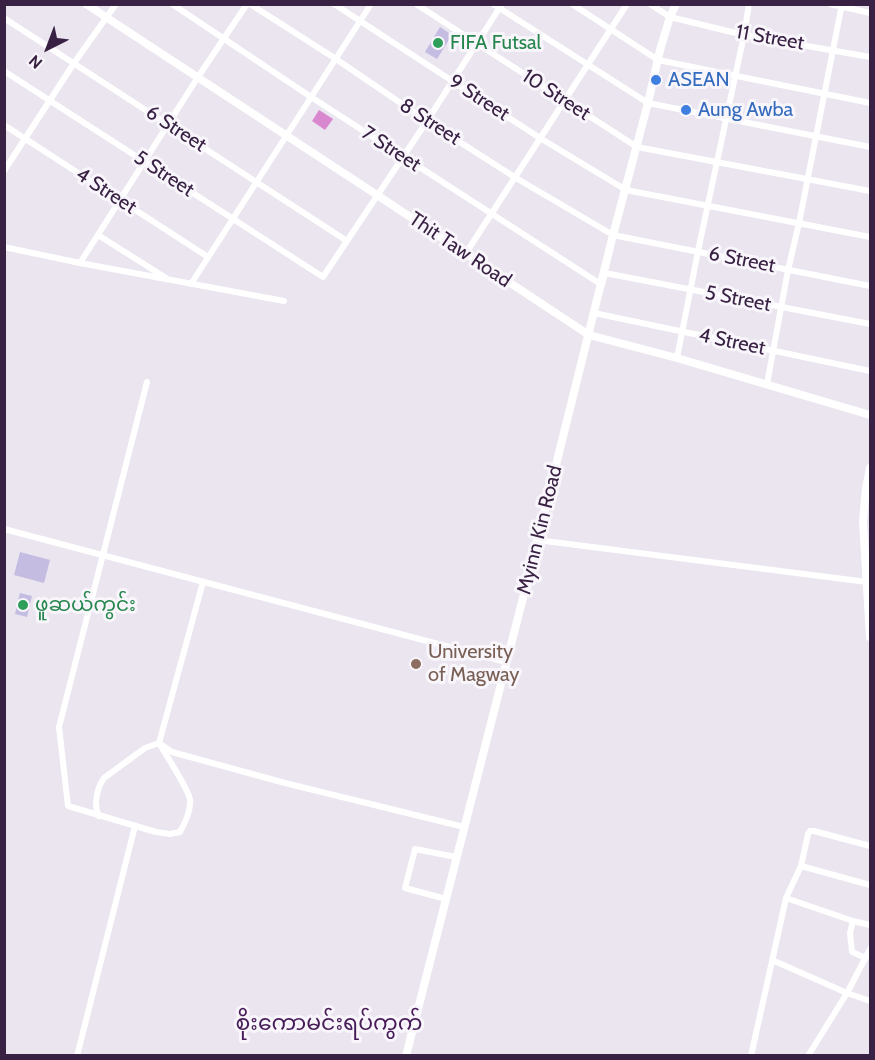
<!DOCTYPE html>
<meta charset="utf-8">
<style>
body{margin:0}
#map{position:relative;width:875px;height:1060px;overflow:hidden;background:#eae5ef;font-family:Cabin,sans-serif}
canvas{display:block}
.frame{position:absolute;inset:0;border:6px solid #392144;pointer-events:none}
.north{position:absolute;left:18px;top:18px;width:60px;height:60px;-webkit-text-stroke:4px #f8f6fb;paint-order:stroke;rotate:222deg;font-size:16px;font-weight:700;line-height:24px;text-align:center;color:#392144}
.north::after{content:'';display:block;margin:auto;width:21px;height:27px;background:#392144;clip-path:polygon(50% 0,100% 100%,50% 72%,0 100%)}
</style>
<div id="map">
<canvas width="875" height="1060"></canvas>
<div class="frame"></div>
<div class="north">N</div>
</div>
<script>
const ctx = document.querySelector('canvas').getContext('2d');
ctx.lineJoin = 'round';
function fill(path, color) {
  ctx.fillStyle = color;
  ctx.fill(path, 'evenodd');
}
function stroke(path, color, width, dash) {
  ctx.strokeStyle = color;
  ctx.lineWidth = width;
  ctx.lineCap = dash ? 'butt' : 'round';
  ctx.setLineDash(dash || []);
  ctx.stroke(path);
}
function drawText(font, color, halo, rows, align = 'center') {
  ctx.font = font + ' Cabin,"Noto Sans Myanmar",sans-serif';
  ctx.lineWidth = 6;
  ctx.setLineDash([]);
  ctx.textBaseline = 'middle';
  ctx.strokeStyle = halo;
  ctx.fillStyle = color;
  for (const [text, x, y, turn = 0] of rows) {
    ctx.save();
    ctx.translate(x, y);
    ctx.rotate((+turn || 0) * Math.PI / 180);
    ctx.textAlign = isNaN(turn) ? turn : align;
    if (halo) ctx.strokeText(text, 0, 0);
    ctx.fillText(text, 0, 0);
    ctx.restore();
  }
}
fill(new Path2D(`
 M440 27 452 35 437 59 425 52Z
 M20 552 50 560 44 583 14 575Z
 M20 593 32 596 27 617 15 614Z`), '#c5bce2');
fill(new Path2D(`
 M319 110 333 119 325 130 312 121Z`), '#d988cf');
stroke(new Path2D(`
 M172 4 311 97 602 285 605 273 870 324
 M250 4 336 59 427 121 516 178 613 235 870 286
 M334 4 540 138 626 190 870 237
 M416 4 637 147 870 191
 M493 4 648 103 870 147
 M572 4 658 60 870 103
 M650 4 670 17 744 35 870 57
 M830 4 870 13
 M4 18 347 241
 M4 71 323 277 427 121 502 4
 M4 125 208 257
 M4 171 74 63 116 4
 M98 235 166 278
 M4 247 80 263 284 301
 M466 253 627 4
 M80 263 198 77 247 4
 M191 284 371 4
 M594 313 870 371
 M677 358 698 251 744 35 749 4
 M767 384 788 270 799 223 842 4
 M4 529 506 662
 M537 540 867 582
 M203 582 159 743 172 752 285 783 464 827
 M99 816C93 805 97 788 104 778L145 748 159 743C166 755 187 787 190 799 191 809 185 823 180 832L170 834 156 832 68 806 59 727 147 382
 M801 866 870 885
 M786 898 853 921 870 925
 M446 899 405 888 415 849 456 857
 M853 921 850 933 852 952 866 958
 M772 960 847 993 870 1001
 M77 1056 135 826
 M751 1056 786 898 801 866 808 834 810 831H814L870 846
 M808 1056 847 993 870 949`), '#fff', 6);
stroke(new Path2D(`
 M86 4 377 195 589 335 677 358 870 415
 M870 468 866 488 863 521 870 637
 M406 1056 525 590 613 235 648 103 660 50 670 17 676 4`), '#fff', 8);
for (const [x, y, r, color] of [
 [438,43,6,"#2e9e5b"],
 [656,80,6,"#3f7fe0"],
 [686,110,6,"#3f7fe0"],
 [23,605,6,"#2e9e5b"],
 [416,664,6,"#8d6e63"]
]) {
  const dot = new Path2D();
  dot.arc(x, y, r, 0, 2 * Math.PI);
  ctx.fillStyle = color;
  ctx.fill(dot);
  stroke(dot, '#f8f6fb', 2);
}
drawText('20px', '#392144', '#f8f6fb', [
 ["11 Street",770,38,10],
 ["10 Street",556,95,33],
 ["9 Street",479,98,33],
 ["8 Street",430,122,33],
 ["6 Street",176,129,33],
 ["7 Street",391,149,33],
 ["5 Street",164,174,33],
 ["4 Street",106,191,33],
 ["Thit Taw Road",460,250,34],
 ["6 Street",742,260,11],
 ["5 Street",738,299,11],
 ["4 Street",732,342,12],
 ["Myinn Kin Road",540,530,-76]
]);
drawText('20px', '#27864d', '#f8f6fb', [
 ["FIFA Futsal",450,43],
 ["ဖူဆယ်ကွင်း",35,605]
], 'left');
drawText('20px', '#366cbe', '#f8f6fb', [
 ["ASEAN",668,80],
 ["Aung Awba",698,110]
], 'left');
drawText('20px', '#785e54', '#f8f6fb', [
 ["University",428,652],
 ["of Magway",428,675]
], 'left');
drawText('22px', '#471b58', '#f8f6fb', [
 ["စိုးကောမင်းရပ်ကွက်",329,1024]
]);
</script>
